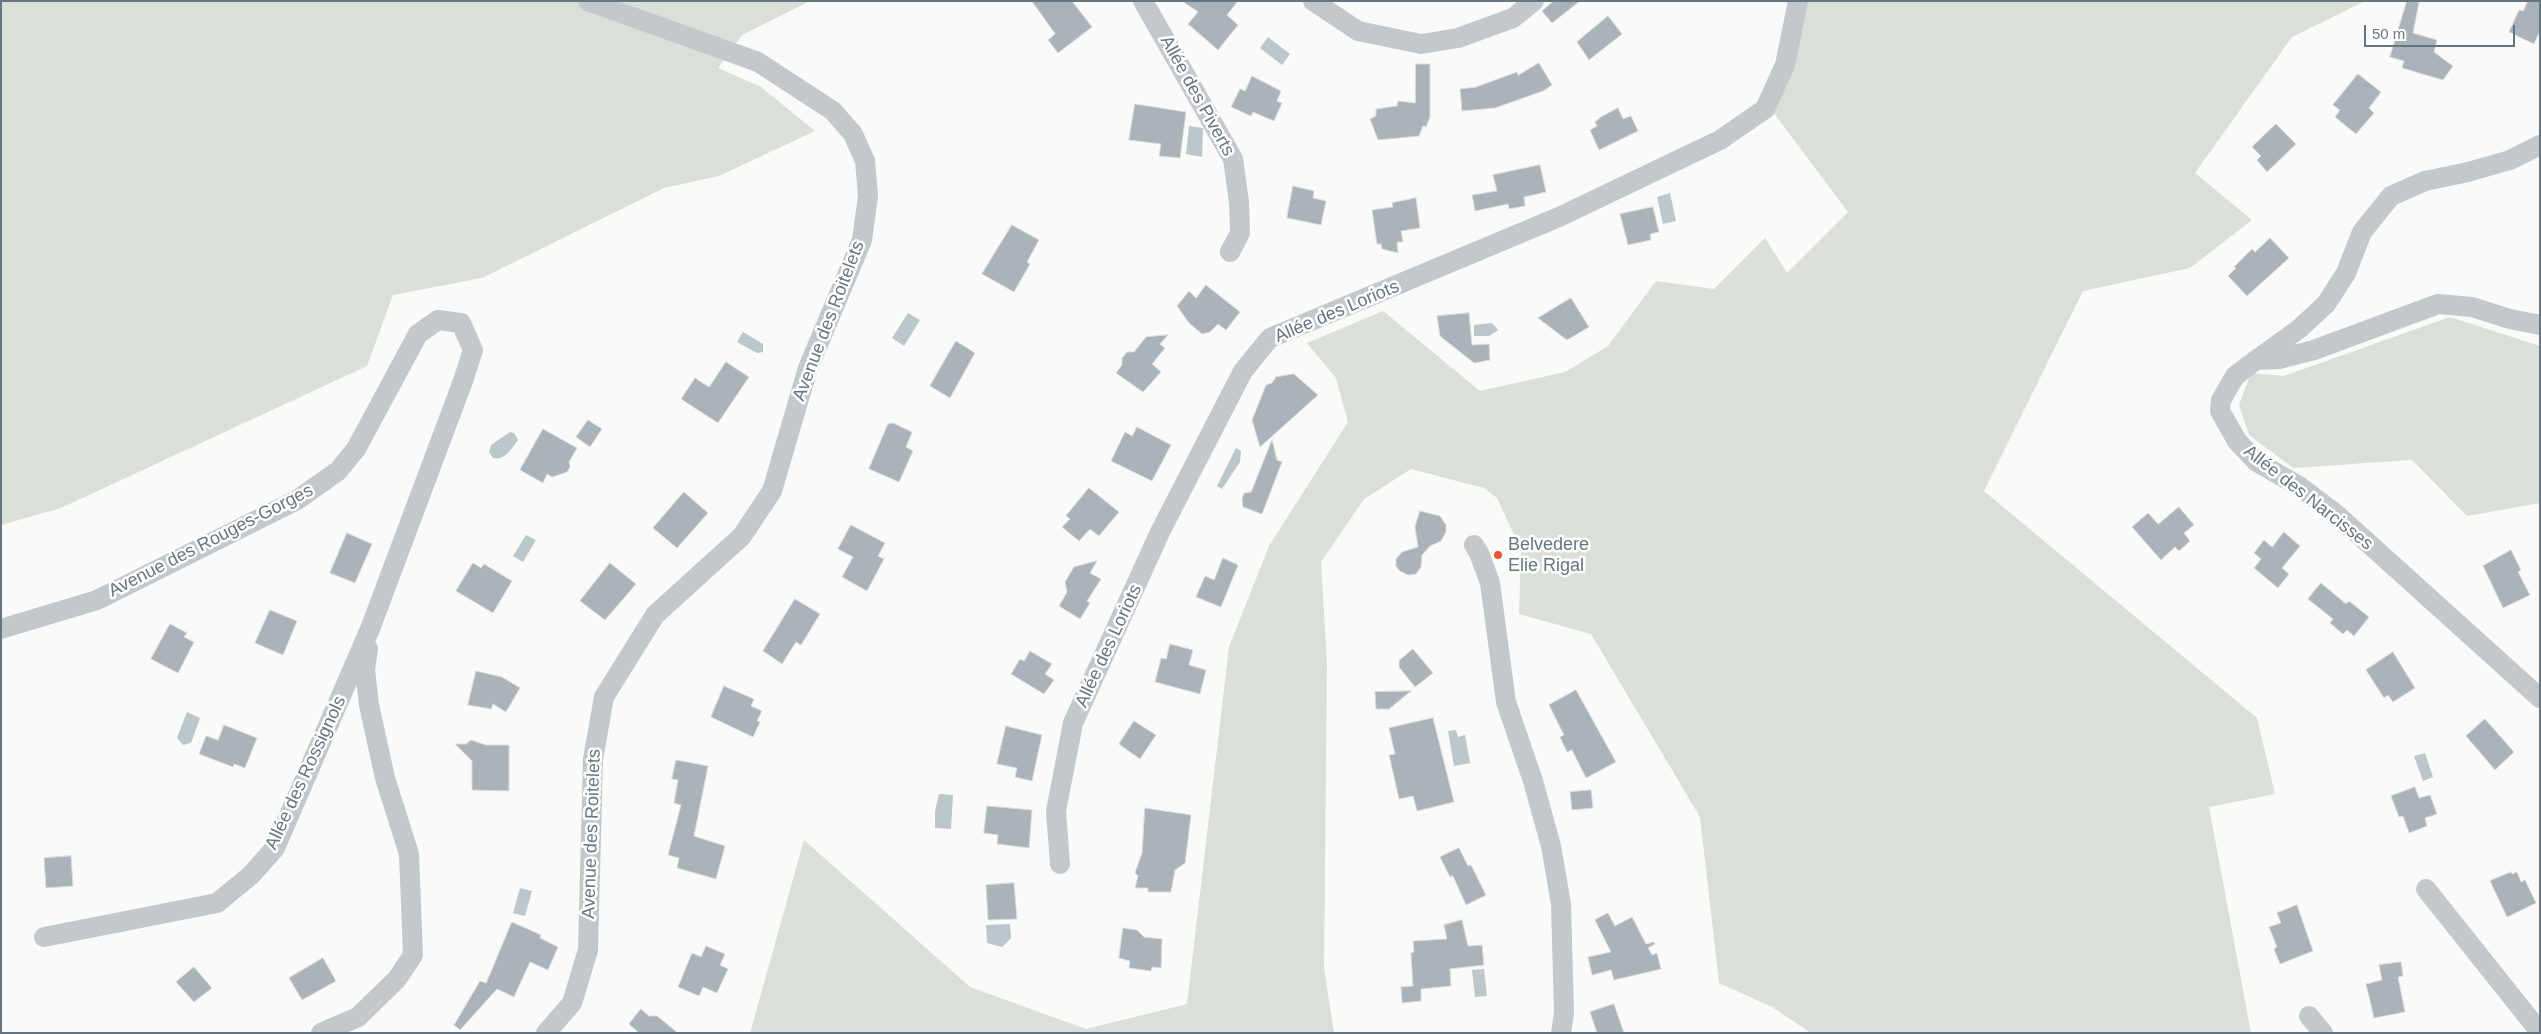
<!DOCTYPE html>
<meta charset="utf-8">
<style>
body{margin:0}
#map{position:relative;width:2541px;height:1034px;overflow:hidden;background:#fafaf8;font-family:Helvetica,sans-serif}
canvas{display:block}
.frame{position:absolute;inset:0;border:2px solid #657683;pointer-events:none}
.scale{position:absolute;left:2364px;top:25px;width:151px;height:22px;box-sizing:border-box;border:2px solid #657683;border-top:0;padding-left:6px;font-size:15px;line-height:18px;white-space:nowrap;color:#657683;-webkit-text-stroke:4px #fff;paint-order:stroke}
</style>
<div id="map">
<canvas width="2541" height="1034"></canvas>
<div class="frame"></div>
<div class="scale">50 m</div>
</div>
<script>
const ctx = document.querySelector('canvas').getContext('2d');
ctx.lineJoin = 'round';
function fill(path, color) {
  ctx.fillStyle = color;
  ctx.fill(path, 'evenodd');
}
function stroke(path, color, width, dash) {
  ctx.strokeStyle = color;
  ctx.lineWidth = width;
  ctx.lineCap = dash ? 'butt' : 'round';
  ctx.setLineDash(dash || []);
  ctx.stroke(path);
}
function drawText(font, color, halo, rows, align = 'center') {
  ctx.font = font + ' Helvetica,sans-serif';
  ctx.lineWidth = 5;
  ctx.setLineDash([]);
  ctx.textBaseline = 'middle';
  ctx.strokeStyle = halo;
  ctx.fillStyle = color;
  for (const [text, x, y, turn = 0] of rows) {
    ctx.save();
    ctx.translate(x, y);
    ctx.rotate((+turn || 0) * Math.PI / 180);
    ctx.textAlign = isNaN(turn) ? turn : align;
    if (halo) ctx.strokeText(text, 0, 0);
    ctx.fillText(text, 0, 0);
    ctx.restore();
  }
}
fill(new Path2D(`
 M1 1H810L742 35 718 68 761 87 815 131 719 176 664 188 482 278 393 295 367 366 61 508 1 525Z
 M1794 1H2365L2292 37 2195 173 2252 220 2190 268 2083 291 1984 491 2257 718 2275 794 2209 807 2251 1033H1811L1772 1007 1719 983 1700 817 1591 634 1519 614 1521 550 1497 498 1484 488 1411 469 1364 499 1321 562 1327 663 1324 968 1334 1033H750L804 840 970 987 1086 1029 1187 1004 1229 647 1269 546 1348 422 1336 378 1307 343 1383 311 1480 391 1565 372 1608 346 1656 281 1714 289 1765 238 1787 273 1848 212 1773 112Z
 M2450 317 2540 346V503L2467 516 2412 460 2293 468 2249 435 2239 405 2251 373 2284 376Z`), '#dadfd7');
fill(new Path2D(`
 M1268 37 1290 54 1282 65 1260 48Z
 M1189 126 1203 128 1202 157 1186 154Z
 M1670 193 1676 221 1663 224 1657 197Z
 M908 313 920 320 904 346 892 338Z
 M1492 323 1498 330 1489 336H1474V325Z
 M743 332 763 344V352L757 353 737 342Z
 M510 432 514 433 518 440C512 448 505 461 493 458L489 452 491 445Z
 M1236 448 1241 451 1240 462 1222 489 1217 486Z
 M526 535 536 540 523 562 513 556Z
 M187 712 200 718 191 743 183 745 177 738Z
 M1456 730 1458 737 1465 735 1470 763 1454 766 1448 731Z
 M2425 753 2433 777 2423 781 2414 756Z
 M939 794 953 795 951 829 935 828V811Z
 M520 888 532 891 525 916 513 913Z
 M1010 924 1011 938 1002 947 987 943 986 925Z
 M1484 969 1487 996 1475 997 1472 970Z`), '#bbc7cb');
const building = new Path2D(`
 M1032 1H1072L1092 27 1058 53 1048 40 1055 34Z
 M1182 1H1238L1227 15 1238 25 1218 50 1188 24 1198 12Z
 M1554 1H1580L1552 23 1542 11Z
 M2407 1 2419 2 2413 33 2437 40 2434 52 2453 66 2443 80 2402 68 2404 61 2390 57Z
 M2528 1H2540V31L2534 44 2509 32 2519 10 2523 11Z
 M1608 16 1622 34 1589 60 1577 42Z
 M1539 63 1552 85 1543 91 1495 108 1462 111 1460 89 1476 87 1517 72 1518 75Z
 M1416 64H1430V117L1426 127 1423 126 1419 136 1378 140 1370 119 1376 116V109L1397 106 1398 101 1415 103Z
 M2358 74 2381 92 2369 108 2374 113 2356 134 2335 117 2340 110 2333 105Z
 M1252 76 1281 91 1277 101 1282 103 1274 121 1253 112 1251 116 1231 107 1240 89 1245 91Z
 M1135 104 1186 112 1180 158 1159 156 1161 144 1129 140Z
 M1618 108 1623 119 1631 116 1638 131 1599 150 1590 130 1597 126 1595 122 1601 117Z
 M2276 124 2296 144 2267 172 2257 160 2261 156 2252 147Z
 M1540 165 1546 192 1524 197 1525 206 1509 209 1508 204 1475 211 1472 195 1497 191 1493 175Z
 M1293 186 1314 191 1313 198 1326 201 1321 225 1287 218Z
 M1416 198 1420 228 1401 231 1403 242H1397L1398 253 1382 249 1381 244H1377L1372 210 1393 207 1392 203Z
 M1653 207 1659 232 1650 234 1651 240 1628 245 1620 214Z
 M1012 225 1039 240 1027 262 1030 264 1014 292 982 274Z
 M2270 238 2289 258 2247 296 2228 276 2236 268 2234 267 2252 249 2255 252Z
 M1206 285 1240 312 1226 330 1218 324 1210 332 1202 334 1189 323 1177 306 1189 291 1196 298Z
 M1571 298 1589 327 1567 340 1538 318Z
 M1469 313 1472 345 1489 344 1490 360 1474 363 1440 336 1437 316Z
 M1168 335 1160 344 1165 348 1152 364 1161 372 1143 392 1116 373 1122 365V358L1127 352H1134L1146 337Z
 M956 341 975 353 950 398 930 386Z
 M726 362 749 377 718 423 681 399 695 378 709 387Z
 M1294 374 1318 395 1260 447 1252 420 1266 385 1272 383 1276 377Z
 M588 420 602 429 590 447 576 437Z
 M888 424 893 423 912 432 906 447 913 451 899 482 869 469Z
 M1137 427 1171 445 1152 481 1111 461 1125 432 1132 436Z
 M543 429 577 448 569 462 570 467 567 472 552 477 547 474 543 483 520 470Z
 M1272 440 1277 460 1282 462 1262 514 1243 507 1242 499 1244 493 1251 492Z
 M1089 488 1119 512 1099 536 1090 529 1079 541 1062 527 1070 519 1066 516Z
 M684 492 708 513 677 548 653 528Z
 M2179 507 2194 525 2184 533 2190 541 2179 551 2175 547 2161 560 2132 527 2148 513 2158 524Z
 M1420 511 1440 516 1446 525V532L1441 541 1430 546 1422 555 1421 567 1416 574 1408 575 1400 571 1396 566V559L1402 552 1418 547 1415 527Z
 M851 525 885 543 878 556 884 559 867 591 842 577 853 557 838 549Z
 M2284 532 2300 546 2282 568 2289 574 2278 588 2254 568 2261 559 2254 553 2264 540 2272 547Z
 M347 533 372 544 355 583 330 573Z
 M2511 550 2521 570 2518 572 2530 595 2503 608 2483 566Z
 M1223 558 1238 565 1221 607 1196 597 1205 576 1214 580Z
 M1097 561 1090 573 1101 579 1087 601 1090 603 1080 619 1059 606 1067 592 1065 582 1074 567Z
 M473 563 481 568 484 564 512 581 493 613 456 591Z
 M610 563 636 584 605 620 580 601Z
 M2321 583 2346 604 2349 601 2369 617 2354 636 2347 630 2343 634 2330 623 2333 619 2308 599Z
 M795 599 820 614 801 645 796 642 782 664 763 651Z
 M270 610 297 621 283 655 255 643Z
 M170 624 187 633 184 637 194 642 178 673 151 659Z
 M1170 644 1193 650 1189 665 1206 670 1200 694 1155 682 1161 658 1166 659Z
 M1413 649 1433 673 1415 687 1399 667V661Z
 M1030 651 1052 664 1045 674 1054 680 1044 694 1011 674 1020 659 1024 661Z
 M2393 652 2415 688 2393 702 2388 695 2384 698 2366 670Z
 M476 671 502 677 520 688 506 712 493 704 491 709 468 705Z
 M724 686 754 699 751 706 762 711 757 721 760 722 753 737 711 717Z
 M1576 690 1616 762 1586 778 1572 750 1567 752 1560 737 1564 735 1549 705Z
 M1411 691 1389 709H1376L1375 692Z
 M1433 718 1454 802 1417 811 1413 796 1399 799 1389 755 1395 754 1389 728Z
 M2485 719 2514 752 2495 770 2466 736Z
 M1134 721 1156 735 1140 759 1119 744Z
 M224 725 257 738 245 768 234 764 233 767 199 754 206 736 218 740Z
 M1006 726 1042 735 1032 781 1015 777 1017 768 997 764Z
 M471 740 486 745H509V791L472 790V761L455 744H466Z
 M676 760 708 766 694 836 725 846 716 879 677 868 679 858 668 855 681 805 674 803 678 780 672 779Z
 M2415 787 2419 798 2430 795 2437 814 2425 818 2427 826 2409 833 2403 816 2399 817 2391 796Z
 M1591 790 1593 808 1572 810 1570 792Z
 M987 806 1032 810 1029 848 997 844 998 835 984 833Z
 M1145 808 1191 815 1185 863 1175 870 1171 892H1148V888H1135L1138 876 1135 873 1142 853Z
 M1459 848 1468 866 1471 865 1486 895 1466 905 1453 876 1450 877 1440 857Z
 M71 856 73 886 46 888 44 858Z
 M2511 872 2512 874 2517 872 2521 882 2525 880 2536 903 2507 917 2490 881Z
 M1014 883 1017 919 988 920 986 885Z
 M2297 905 2313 951 2280 964 2274 949 2277 947 2269 927 2281 923 2277 913Z
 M1608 913 1615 926 1632 917 1646 944 1654 942 1655 944 1648 948 1652 955 1657 953 1661 969 1614 980 1611 970 1592 975 1588 957 1611 952 1595 920Z
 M1462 920 1468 946 1482 945 1484 965 1450 969 1451 986 1421 989V1001L1402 1003 1401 987 1413 986 1411 953 1414 952 1413 941 1447 939 1444 925Z
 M512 922 541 935 540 938 558 947 548 970 530 962 514 997 497 989 460 1030 454 1025 480 981 486 983Z
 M1123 928 1137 930 1144 937 1162 939 1161 968 1152 967 1151 971 1129 968 1130 961 1119 958Z
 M706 946 725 954 720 965 728 969 717 993 703 987 699 996 678 987 692 953 701 957Z
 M323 958 336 981 302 1000 289 978Z
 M2401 962 2403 976 2398 977 2405 1012 2374 1018 2366 984 2382 980 2379 965Z
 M194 967 212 988 194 1002 176 982Z
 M1614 1004 1624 1033H1597L1590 1012Z
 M641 1009 649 1016H657L678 1033H639L629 1024Z`);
fill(building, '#aab3b9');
stroke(building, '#dcdcda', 1);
stroke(new Path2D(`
 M1143 1 1233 159 1239 202 1240 233 1230 252
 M1313 1 1358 31 1421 44 1458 38 1513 18 1534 1
 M2540 325 2510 319 2472 307 2438 304 2314 350 2279 359 2256 360 2235 376 2221 400 2220 411 2237 441 2257 462 2299 486 2336 514 2540 698
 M2256 360 2299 329 2326 304 2346 273 2362 232 2391 196 2425 181 2468 172 2510 160 2540 145
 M1474 545 1479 553 1490 583 1506 702 1533 781 1551 846 1561 904 1564 1013 1561 1033
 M1 629 97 600 297 500 338 471 356 449 418 334 438 320 461 323 473 350 463 381 370 629 275 848 251 875 217 903 44 937
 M1060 864 1056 811 1073 723 1161 530 1243 371 1270 338 1559 217 1720 140 1765 109 1785 65 1798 1
 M2426 889 2540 1032
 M2309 1016 2323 1033
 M321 1033 358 1017 397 979 413 955 409 854 385 778 369 705 365 670 368 649
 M546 1033 572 1003 588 950 593 759 604 697 655 615 742 536 772 491 808 368 862 240 868 196 865 161 853 134 833 111 758 62 588 1`), '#c3c8cc', 20);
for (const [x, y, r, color] of [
 [1498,555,5,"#e4572e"]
]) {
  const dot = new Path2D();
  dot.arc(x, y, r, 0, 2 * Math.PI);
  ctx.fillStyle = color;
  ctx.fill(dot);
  stroke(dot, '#fff', 2);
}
drawText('18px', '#657683', '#fff', [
 ["Allée des Piverts",1197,96,61],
 ["Allée des Loriots",1337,312,-23],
 ["Avenue des Roitelets",829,321,-69],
 ["Allée des Narcisses",2308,498,38],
 ["Avenue des Rouges-Gorges",211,541,-27],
 ["Allée des Loriots",1109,646,-65],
 ["Allée des Rossignols",306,773,-65],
 ["Avenue des Roitelets",592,834,-88]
]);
drawText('18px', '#657683', '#fff', [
 ["Belvedere",1508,545],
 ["Elie Rigal",1508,566]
], 'left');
</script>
